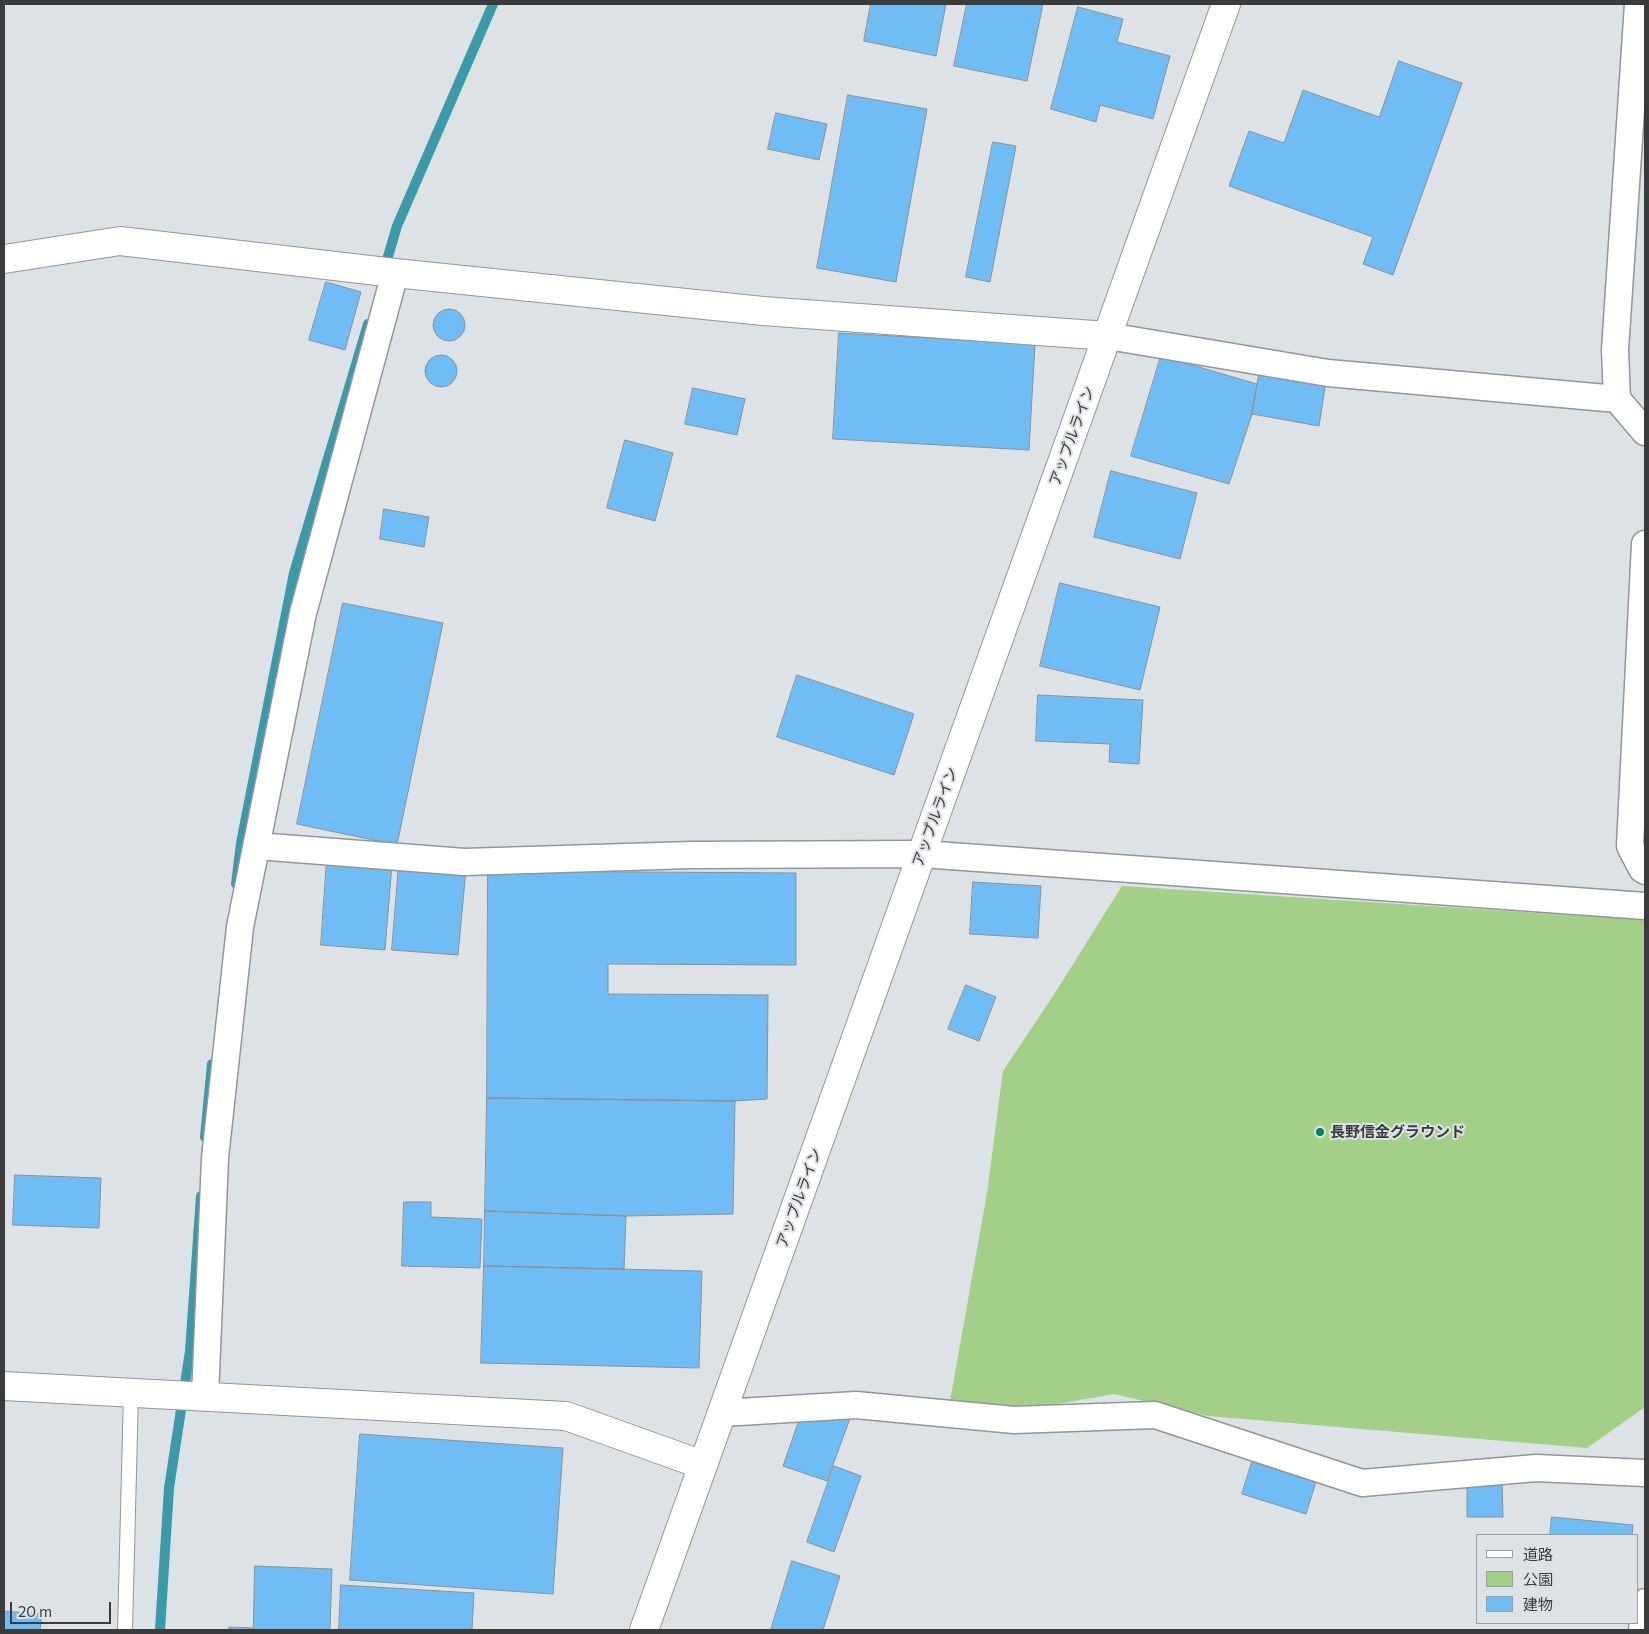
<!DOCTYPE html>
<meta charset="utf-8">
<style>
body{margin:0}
#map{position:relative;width:1649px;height:1634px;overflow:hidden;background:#dde2e7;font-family:Commissioner,"Noto Sans JP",sans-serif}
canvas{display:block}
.frame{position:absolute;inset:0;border:5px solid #393b3d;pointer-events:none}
.legend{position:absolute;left:1476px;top:1534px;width:162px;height:90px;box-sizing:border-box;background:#dde2e7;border:1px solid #9b9fa3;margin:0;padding:6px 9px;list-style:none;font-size:15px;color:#393b3d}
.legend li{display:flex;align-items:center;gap:10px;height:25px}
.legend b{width:25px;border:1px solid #9b9fa3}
.scale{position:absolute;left:10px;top:1602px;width:101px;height:22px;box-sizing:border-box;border:2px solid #393b3d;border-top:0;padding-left:6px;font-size:15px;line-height:18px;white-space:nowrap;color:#393b3d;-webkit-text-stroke:4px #dde2e7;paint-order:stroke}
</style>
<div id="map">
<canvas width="1649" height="1634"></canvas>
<div class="frame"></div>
<ul class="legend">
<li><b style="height:6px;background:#fff"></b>道路</li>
<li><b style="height:14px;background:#a3cf88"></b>公園</li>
<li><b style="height:14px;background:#70bcf4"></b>建物</li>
</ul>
<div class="scale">20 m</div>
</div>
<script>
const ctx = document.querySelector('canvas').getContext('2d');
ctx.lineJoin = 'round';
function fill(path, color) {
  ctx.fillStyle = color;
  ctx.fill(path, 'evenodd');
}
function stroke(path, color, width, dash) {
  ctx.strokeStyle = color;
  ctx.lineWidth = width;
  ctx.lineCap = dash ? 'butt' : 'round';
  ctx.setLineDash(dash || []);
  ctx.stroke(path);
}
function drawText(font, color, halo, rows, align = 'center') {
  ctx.font = font + ' Commissioner,"Noto Sans JP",sans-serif';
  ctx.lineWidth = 4;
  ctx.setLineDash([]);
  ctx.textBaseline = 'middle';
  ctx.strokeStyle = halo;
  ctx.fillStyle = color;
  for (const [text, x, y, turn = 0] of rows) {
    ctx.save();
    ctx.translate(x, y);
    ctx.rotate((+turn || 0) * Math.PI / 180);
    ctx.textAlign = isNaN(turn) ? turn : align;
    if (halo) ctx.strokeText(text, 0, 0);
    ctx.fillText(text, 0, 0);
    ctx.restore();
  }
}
fill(new Path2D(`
 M1122 886 1645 920V1407L1587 1448 1208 1416 1114 1394 1018 1411 950 1401 987 1193 1003 1071 1055 993Z`), '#a3cf88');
stroke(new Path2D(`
 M384 270 397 226 493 4
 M236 884 241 843 294 573 368 324
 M205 1137 212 1064
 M160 1630 169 1488 190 1351 201 1196`), '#3c99a7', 10);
const building = new Path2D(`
 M871 4H946L936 56 864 41Z
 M967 4H1043L1027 81 954 66Z
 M1078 7 1123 19 1117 42 1170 56 1153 119 1100 105 1096 122 1051 109Z
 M1399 61 1462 83 1393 275 1363 264 1373 237 1229 186 1249 131 1284 143 1303 90 1379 117Z
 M848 95 927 109 896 282 817 268Z
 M776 113 827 124 819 160 768 149Z
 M993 142 1016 146 990 282 966 277Z
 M326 282 361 292 345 350 309 340Z
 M433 325a16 16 0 1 1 32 0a16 16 0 1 1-32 0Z
 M839 333 1035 344 1029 450 833 439Z
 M425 371a16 16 0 1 1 32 0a16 16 0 1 1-32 0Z
 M1161 356 1257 384 1252 414 1229 484 1131 456Z
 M1260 369 1326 381 1319 426 1252 414Z
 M693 388 745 399 737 435 685 424Z
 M625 440 673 453 655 521 607 508Z
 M1111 471 1197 493 1180 559 1094 537Z
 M384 509 429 517 424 547 380 539Z
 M1060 583 1160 607 1140 690 1040 666Z
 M343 603 443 623 397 845 297 824Z
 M797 675 914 714 894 775 777 737Z
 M1038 695 1143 700 1139 764 1109 762 1110 744 1036 741Z
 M327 859 392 864 385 950 321 945Z
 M399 864 466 869 458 955 392 950Z
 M488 871 796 873V965L608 964V994L768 995 767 1099 735 1101 487 1098Z
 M973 882 1041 886 1038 938 970 934Z
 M966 985 996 997 979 1041 948 1029Z
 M487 1098 735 1101 733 1214 626 1216 485 1211Z
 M15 1175 101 1178 99 1228 13 1225Z
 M404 1202H431V1217L482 1219 480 1268 402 1266Z
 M485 1211 626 1216 624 1269 484 1266Z
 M484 1266 702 1271 699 1368 481 1363Z
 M851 1416 827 1481 783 1466 800 1417 813 1422 817 1418Z
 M360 1434 563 1448 553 1594 350 1580Z
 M1252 1462 1316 1482 1306 1514 1242 1494Z
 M834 1466 861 1476 834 1552 807 1542Z
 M1502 1481 1503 1517H1467V1482Z
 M1552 1517 1633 1525 1632 1535H1550Z
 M792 1561 840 1576 823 1630H771Z
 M255 1566 332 1569 330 1630H229V1627L253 1628Z
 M341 1585 474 1593 472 1630H339Z
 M4 1611 42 1614 40 1630H4Z`);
fill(building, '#70bcf4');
stroke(building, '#8b9195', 1);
const service = new Path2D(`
 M125 1630 131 1393`);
const minor = new Path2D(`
 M1638 4 1615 350 1617 399 1645 432
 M1108 336 1328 373 1617 399
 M1645 544 1630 846 1642 869 1645 871
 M257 846 464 862 692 855 922 854 1645 906
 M205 1397 215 1158 240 927 303 613 395 273
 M722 1413 856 1405 1014 1420 1155 1415 1362 1483 1536 1468 1645 1473
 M1642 1630 1645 1602`);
const tertiary = new Path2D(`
 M4 259 120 241 395 273 763 311 1108 336
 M4 1386 566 1416 703 1465`);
const trunk = new Path2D(`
 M644 1630 1226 4`);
stroke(service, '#90969a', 16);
stroke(minor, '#90969a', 29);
stroke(tertiary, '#90969a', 30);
stroke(trunk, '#90969a', 30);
stroke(service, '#fff', 14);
stroke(minor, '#fff', 26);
stroke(tertiary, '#fff', 28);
stroke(trunk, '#fff', 28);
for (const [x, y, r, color] of [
 [1320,1132,5,"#007e5d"]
]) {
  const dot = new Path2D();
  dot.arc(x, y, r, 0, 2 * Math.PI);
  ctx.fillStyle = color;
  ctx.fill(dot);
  stroke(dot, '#dde2e7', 2);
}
drawText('15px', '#393b3d', '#dde2e7', [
 ["アップルライン",1072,436,-70],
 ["アップルライン",935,817,-70],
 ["アップルライン",799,1198,-70]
]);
drawText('bold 15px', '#393b3d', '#dde2e7', [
 ["長野信金グラウンド",1330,1132]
], 'left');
</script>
